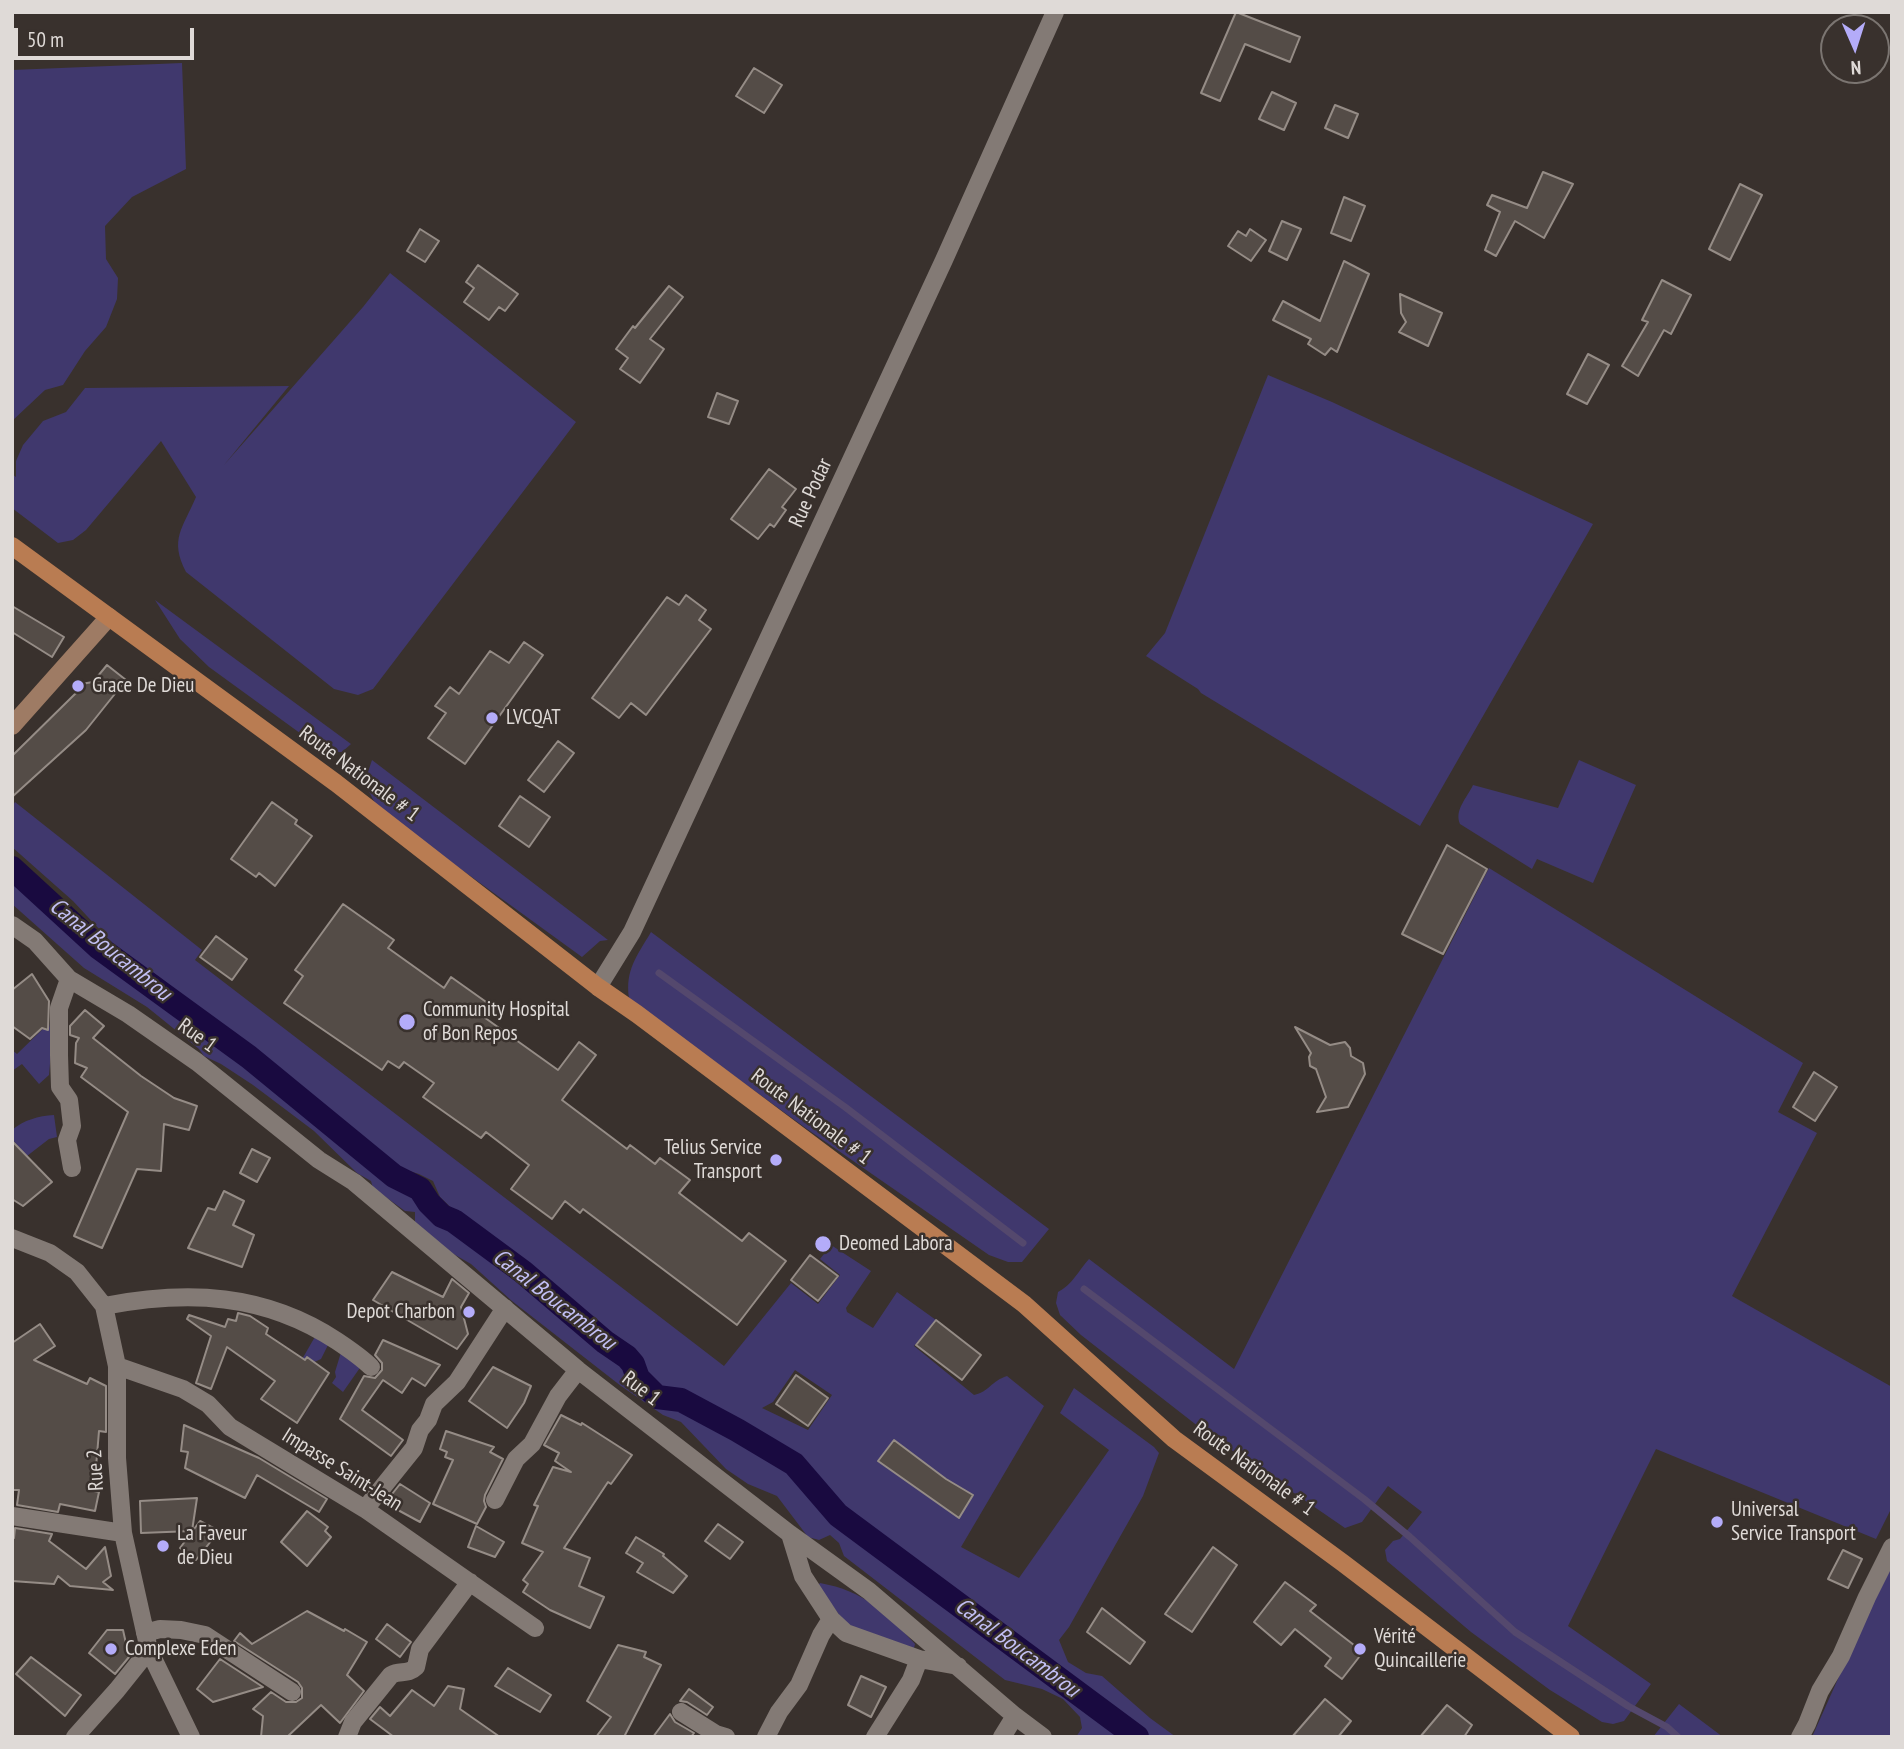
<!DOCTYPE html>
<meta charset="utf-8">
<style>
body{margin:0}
#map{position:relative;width:1904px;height:1749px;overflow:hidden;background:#39312d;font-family:"PT Sans Narrow",sans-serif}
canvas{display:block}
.frame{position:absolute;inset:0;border:14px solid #dfdad7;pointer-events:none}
.north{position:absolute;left:1820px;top:14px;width:70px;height:70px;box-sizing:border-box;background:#39312d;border:2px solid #7b7571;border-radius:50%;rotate:177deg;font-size:19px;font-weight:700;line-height:28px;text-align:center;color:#dfdad7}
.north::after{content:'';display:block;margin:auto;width:24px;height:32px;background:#b4acf9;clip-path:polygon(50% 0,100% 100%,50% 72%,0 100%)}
.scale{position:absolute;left:14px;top:28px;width:180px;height:32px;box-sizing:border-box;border:4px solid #dfdad7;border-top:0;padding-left:9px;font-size:21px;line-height:24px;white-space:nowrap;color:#dfdad7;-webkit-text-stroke:5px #39312d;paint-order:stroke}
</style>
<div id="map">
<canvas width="1904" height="1749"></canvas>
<div class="frame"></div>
<div class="north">N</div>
<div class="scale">50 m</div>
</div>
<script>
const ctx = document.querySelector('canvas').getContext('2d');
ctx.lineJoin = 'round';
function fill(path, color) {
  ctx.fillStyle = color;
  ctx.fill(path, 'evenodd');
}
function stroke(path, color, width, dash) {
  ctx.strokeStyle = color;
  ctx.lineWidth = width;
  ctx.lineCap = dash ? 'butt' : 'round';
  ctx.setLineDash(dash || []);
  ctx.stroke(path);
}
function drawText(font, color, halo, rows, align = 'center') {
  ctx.font = font + ' "PT Sans Narrow",sans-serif';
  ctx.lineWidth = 5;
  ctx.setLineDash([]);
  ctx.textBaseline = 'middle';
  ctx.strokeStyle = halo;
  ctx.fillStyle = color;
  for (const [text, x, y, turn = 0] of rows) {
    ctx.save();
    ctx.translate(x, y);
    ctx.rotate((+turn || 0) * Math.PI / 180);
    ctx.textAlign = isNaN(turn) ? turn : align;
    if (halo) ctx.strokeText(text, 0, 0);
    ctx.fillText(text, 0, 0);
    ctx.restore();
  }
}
fill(new Path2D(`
 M182 63 186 169 132 197 105 226 106 259 118 278 117 299 106 327 85 351 63 385 45 390 12 421V70Z
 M390 273 576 422 373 689 358 695 334 689 186 572C169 539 183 528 196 497L161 441 86 530 73 540 58 543 12 508V474L16 477V461L23 445 43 421 66 412 85 388 289 386 224 465 363 307Z
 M1268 375 1332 402 1593 524 1420 826 1201 693 1198 689 1146 656 1165 633Z
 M155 600 351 744 342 752H326L209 667 180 639Z
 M372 760 608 940 600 941 582 957 378 809 366 786V778Z
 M1579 760 1636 785 1593 883 1537 859 1532 869 1460 824C1454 810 1467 798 1473 785L1558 808Z
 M15 802 202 950 195 960 724 1366 791 1283 818 1304 840 1275 820 1259 831 1245 871 1271 846 1308 847 1312 873 1328 897 1292 936 1320 914 1346 974 1395C989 1392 991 1381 1007 1376L1044 1406 961 1547 1019 1578 1109 1450 1060 1413 1074 1388 1154 1447 1159 1453 1143 1496 1069 1627 1059 1640 1068 1662 1086 1673 1102 1676 1150 1718 1176 1737H1142L841 1513 794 1461 674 1391 660 1388 647 1377 637 1360 614 1338 570 1307 493 1242 472 1228 440 1197 433 1181 419 1174 390 1165 158 976 114 945 73 901 12 847V807ZM795 1370 832 1395 808 1430 762 1408 773 1402Z
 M1489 868 1803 1063 1778 1112 1817 1133 1732 1296 1892 1387V1507L1876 1539 1656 1449 1568 1626 1651 1684 1624 1721 1613 1724 1602 1722 1550 1690 1471 1632 1387 1561 1385 1550 1393 1541 1400 1539 1422 1512 1388 1486 1362 1522 1345 1528 1208 1434 1081 1335 1060 1315 1056 1303 1058 1292C1072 1285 1079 1270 1089 1259L1234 1369Z
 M12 876 31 891 68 927 219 1047 247 1062 330 1128 350 1148 402 1187 418 1193 442 1221 470 1238 547 1300 571 1326 629 1366 633 1378 647 1395 665 1403 678 1404 741 1436 789 1466 834 1519 1124 1737H1076L1082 1728 1080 1717 1063 1699 1042 1689 1005 1680 844 1556 839 1543 830 1535 819 1540 808 1537 777 1496 748 1484 726 1469 681 1422 663 1415 621 1386 512 1301 471 1264 450 1252 415 1222V1212L405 1211 373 1188 371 1181 357 1173 314 1131 253 1085 221 1064 204 1056 199 1049 147 1007 84 968 12 904Z
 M651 932 1049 1229 1022 1262H1008L989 1255 807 1129 649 1014 629 998C625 970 637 956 651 932Z
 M49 1023 52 1041 49 1075 39 1084 22 1064 12 1071V1050L17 1054Z
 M54 1115 57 1137 49 1139 27 1156 12 1139V1130C24 1120 38 1116 54 1115Z
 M316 1335 328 1345 321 1359 310 1364 301 1361Z
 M342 1349 364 1362 343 1392 332 1383 336 1377 335 1372Z
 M1892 1558V1737H1812Z
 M820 1583C864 1591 886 1612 915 1644L914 1648 910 1649 848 1627 818 1586Z
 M1679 1704 1723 1737H1653Z`), '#40386d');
stroke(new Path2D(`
 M659 973 845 1107 1023 1243
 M1084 1289 1364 1499 1410 1537 1515 1632 1628 1706 1667 1727 1678 1737`), '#54486d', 7);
stroke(new Path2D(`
 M12 868 98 947 249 1057 394 1176 420 1189 429 1203 442 1216 454 1221 523 1272 605 1342 627 1357 633 1364 638 1378 657 1397 681 1400 737 1430 794 1464 838 1515 1137 1737`), '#190a40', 24);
const building = new Path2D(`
 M1236 12 1300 37 1290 62 1245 44 1220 101 1201 93Z
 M754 68 782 85 764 113 736 96Z
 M1272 92 1296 103 1284 130 1259 119Z
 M1335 105 1358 114 1348 138 1325 128Z
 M1543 172 1573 184 1544 238 1515 221 1496 256 1485 250 1500 212 1487 205 1492 195 1527 208Z
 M1740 184 1762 195 1730 260 1709 249Z
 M1344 197 1365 206 1351 241 1331 233Z
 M1282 221 1301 229 1287 260 1269 251Z
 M420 229 439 241 425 262 407 251Z
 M1250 229 1266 240 1251 261 1228 246 1238 231 1246 236Z
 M1344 261 1369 274 1337 352 1331 348 1325 355 1308 344 1311 339 1273 320 1283 301 1320 321Z
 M478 265 518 294 505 311 499 307 489 320 464 302 474 288 466 282Z
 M1662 280 1691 295 1671 334 1664 330 1638 376 1622 366 1648 322 1642 320Z
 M669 286 683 297 650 339 664 349 640 383 620 369 628 358 616 349 633 326 635 328Z
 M1400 294 1442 313 1428 346 1399 332 1406 322 1401 313Z
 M1588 354 1609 365 1587 404 1567 394Z
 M717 393 738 401 729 424 708 417Z
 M769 469 796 489 782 507 786 510 774 527 770 524 758 539 731 519Z
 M686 595 706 610 699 620 711 629 646 715 631 703 619 718 592 698 667 597 679 605Z
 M12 606 64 637 52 657 12 632Z
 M524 642 543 655 465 764 428 738 446 713 435 706 450 687 459 694 490 651 509 663Z
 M107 665 126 680 86 730 12 797V756L76 693 75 685 93 682Z
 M558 741 574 753 544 792 528 780Z
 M520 796 550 817 529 847 499 826Z
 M272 802 297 820 295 824 312 836 275 886 259 873 256 877 231 859Z
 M1447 845 1487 869 1443 954 1402 934Z
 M343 904 394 940 388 948 444 988 451 977 489 1004 481 1015 558 1070 579 1042 596 1055 562 1100 627 1149 630 1145 655 1164 660 1158 690 1180 679 1193 742 1241 749 1233 786 1261 737 1325 583 1209 580 1213 565 1201 552 1219 511 1189 529 1165 486 1132 481 1138 423 1097 434 1083 404 1062 399 1068 388 1061 382 1070 284 1003 303 976 295 970Z
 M216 936 247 959 232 980 200 957Z
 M32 974 49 1001 48 1030 42 1028 30 1039 12 1026V990Z
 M85 1010 104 1026 93 1038 141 1076 174 1098 197 1106 189 1130 164 1124 161 1171 137 1169 102 1248 74 1236 128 1112 81 1077 87 1068 75 1063 76 1043 79 1038 70 1035V1026Z
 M1295 1027 1330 1045 1345 1042 1350 1048 1351 1056 1363 1063 1365 1074 1348 1107 1317 1112 1326 1097 1316 1069 1310 1066 1309 1057 1311 1053Z
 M1814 1072 1837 1087 1815 1121 1793 1107Z
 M12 1141 52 1182 23 1206 12 1199Z
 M252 1149 270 1158 257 1182 240 1173Z
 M224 1191 244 1201 233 1225 254 1235 242 1267 188 1248 208 1208 215 1210Z
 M810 1255 838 1276 818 1301 791 1280Z
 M392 1272 443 1297 452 1279 469 1293 461 1307 468 1334 457 1349 373 1300Z
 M238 1313 250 1316 268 1328 266 1334 305 1360 307 1357 329 1373 297 1423 261 1399 275 1381 227 1347 211 1389 196 1383 211 1336 187 1319 189 1315 225 1327 228 1319 236 1321Z
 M936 1320 981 1355 962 1380 916 1345Z
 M40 1324 55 1346 34 1360 87 1384 90 1378 106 1386V1432L99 1431 94 1491 99 1492 95 1511 60 1504 58 1512 17 1505 19 1490H12V1343Z
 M383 1340 440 1365 425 1386 412 1378 402 1393 383 1380 362 1410 403 1440 391 1456 340 1419 364 1376 375 1378 382 1370V1363L375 1355Z
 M493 1367 531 1386 524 1403 507 1428 469 1401Z
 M796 1375 828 1398 808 1426 776 1404Z
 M561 1415 581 1425 582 1423 632 1455 611 1484 608 1482 564 1548 590 1558 579 1586 604 1597 590 1628 550 1610 523 1592 528 1584 523 1580 543 1552 522 1543 538 1506 534 1505 553 1467 571 1472 555 1461 559 1453 544 1445Z
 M184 1425 259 1458 327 1499 319 1512 257 1475 245 1498 185 1468 188 1452 181 1451Z
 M446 1431 494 1447 490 1452 503 1459 485 1495 484 1501 486 1507 477 1524 433 1504 453 1460 445 1457 447 1452 440 1449Z
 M894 1440 946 1479 973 1495 959 1518 878 1461Z
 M400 1484 430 1503 420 1522 385 1503Z
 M197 1498 192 1531 141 1533 140 1501Z
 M307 1511 328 1527 325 1531 331 1537 307 1566 281 1542Z
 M200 1521 219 1531 196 1560 180 1548Z
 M718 1524 743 1542 730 1559 705 1541Z
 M476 1526 504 1542 495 1557 468 1547Z
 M15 1528 52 1534 49 1541 86 1569 105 1547 111 1576 103 1582 113 1590 70 1586 58 1576 54 1584 12 1581V1537L14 1538Z
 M636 1537 664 1554 663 1556 687 1576 673 1593 637 1572 643 1563 626 1553Z
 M1213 1547 1237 1565 1192 1632 1165 1614Z
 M1843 1550 1862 1559 1848 1588 1828 1579Z
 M1285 1582 1316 1605 1310 1611 1363 1652 1342 1679 1325 1666 1331 1658 1295 1629 1281 1645 1254 1622Z
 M1102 1608 1145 1642 1130 1664 1087 1632Z
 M307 1611 344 1631 345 1629 367 1642 347 1675 364 1691 340 1723 321 1705 287 1737H261L263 1716 253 1709 271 1692 286 1702H296L302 1698V1688L298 1682 234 1641 240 1633 252 1644Z
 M387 1624 411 1642 400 1657 376 1639Z
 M107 1630H123L129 1657 115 1674 89 1653Z
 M618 1645 646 1652 644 1657 661 1665 624 1737H596L611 1717 587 1701Z
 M31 1657 81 1695 65 1716 16 1674Z
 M220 1659 263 1687 213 1702 197 1689Z
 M508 1668 551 1695 540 1712 495 1686Z
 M861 1676 886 1687 871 1717 848 1705Z
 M448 1686 464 1689 460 1709 500 1737H394L370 1719 380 1707 390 1716 412 1690 434 1706Z
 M689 1689 713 1707 707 1715 687 1702 680 1701Z
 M1325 1699 1351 1721 1338 1737H1292Z
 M1447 1705 1472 1725 1464 1737H1420Z
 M670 1714 675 1722 694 1733 691 1737H653Z`);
fill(building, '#544c47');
stroke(building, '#958c86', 2);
stroke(new Path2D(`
 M12 925 35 941 69 979 128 1014 197 1062 319 1160 354 1182 578 1370 790 1534 869 1591 1015 1716 1043 1737
 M69 979 59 1008V1055L60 1087 69 1100 72 1126 67 1140 72 1168
 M598 987 632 932 944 260 1055 12
 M12 1238 50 1253 77 1272 104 1306 117 1366V1458L123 1533 149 1650 191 1737
 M104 1306C188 1290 264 1293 337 1341 349 1349 361 1357 371 1367
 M117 1366 183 1389 208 1404 230 1427 365 1509 535 1628
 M495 1500 516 1459 532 1444 558 1396 578 1370
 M365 1509 414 1448 420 1430 428 1420 434 1404 457 1382 505 1308
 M12 1516 123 1533
 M790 1534 803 1576 831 1619 846 1633 919 1659 958 1666
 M145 1633 160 1629 181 1630 205 1635 292 1692
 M681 1712 716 1734 726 1737
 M75 1737 117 1690 149 1650
 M347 1737 353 1722 391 1675C400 1670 408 1675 416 1667L420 1649 470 1582
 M766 1737 779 1712 799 1685 821 1635 831 1619
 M875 1737 911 1680 919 1659
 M1002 1737 1015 1716
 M1800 1737 1807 1724 1820 1691 1841 1656 1867 1597 1892 1547`), '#837a75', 18);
stroke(new Path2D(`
 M12 726 109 617`), '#9e7b64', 18);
stroke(new Path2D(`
 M12 546 336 783 598 987 637 1014 1024 1304 1174 1439 1343 1563 1571 1737`), '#b97c52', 18);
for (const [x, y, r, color] of [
 [78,686,7,"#b4acf9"],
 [492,718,7,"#b4acf9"],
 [407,1022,9,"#b4acf9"],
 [776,1160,7,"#b4acf9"],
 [823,1244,9,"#b4acf9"],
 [469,1312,7,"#b4acf9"],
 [1717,1522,7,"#b4acf9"],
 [163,1546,7,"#b4acf9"],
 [111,1649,7,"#b4acf9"],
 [1360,1649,7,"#b4acf9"]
]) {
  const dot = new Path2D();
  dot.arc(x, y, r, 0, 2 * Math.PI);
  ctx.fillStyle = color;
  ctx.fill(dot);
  stroke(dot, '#39312d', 2.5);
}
drawText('21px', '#dfdad7', '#39312d', [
 ["Rue Podar",811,493,-65],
 ["Route Nationale # 1",359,774,37],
 ["Rue 1",197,1036,36],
 ["Route Nationale # 1",811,1117,37],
 ["Rue 1",641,1389,38],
 ["Route Nationale # 1",1254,1469,36],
 ["Rue 2",96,1470,-93],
 ["Impasse Saint-Jean",342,1470,32]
]);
drawText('21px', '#dfdad7', '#39312d', [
 ["Grace De Dieu",92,686],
 ["LVCQAT",506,718],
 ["Community Hospital",423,1010],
 ["of Bon Repos",423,1034],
 ["Telius Service",762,1148,"right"],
 ["Transport",762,1172,"right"],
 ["Deomed Labora",839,1244],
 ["Depot Charbon",455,1312,"right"],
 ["Universal",1731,1510],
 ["Service Transport",1731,1534],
 ["La Faveur",177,1534],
 ["de Dieu",177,1558],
 ["Vérité",1374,1637],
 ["Quincaillerie",1374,1661],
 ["Complexe Eden",125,1649]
], 'left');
drawText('italic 23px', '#c2bff4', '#39312d', [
 ["Canal Boucambrou",110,950,39],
 ["Canal Boucambrou",554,1300,38],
 ["Canal Boucambrou",1017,1648,37]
]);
</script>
